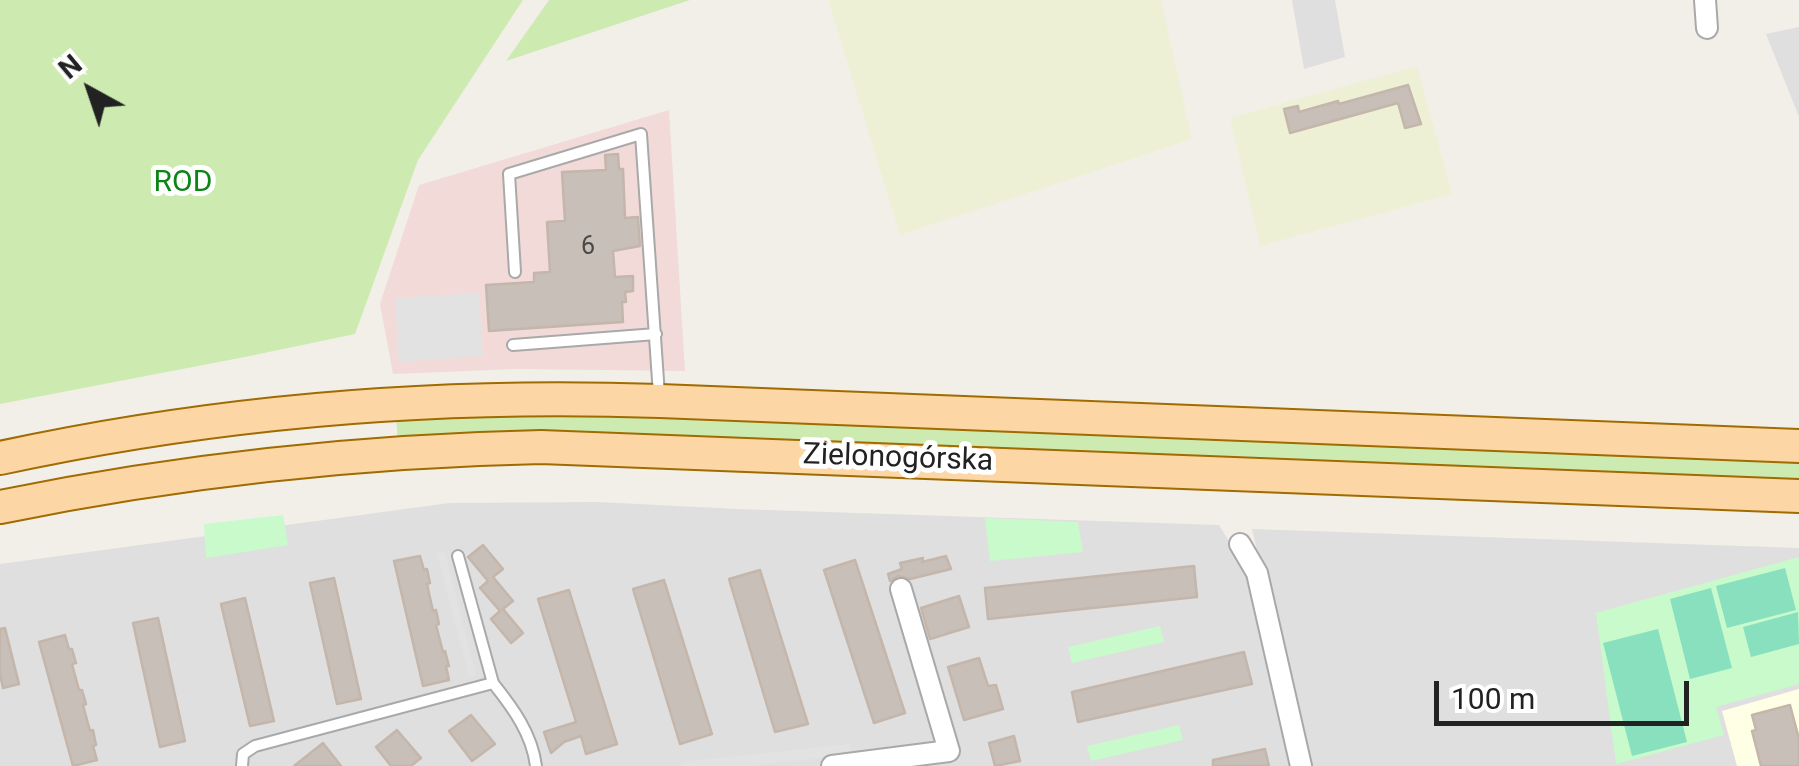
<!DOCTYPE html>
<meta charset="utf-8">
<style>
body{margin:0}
#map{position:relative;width:1799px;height:766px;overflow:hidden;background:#f2efe9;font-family:Roboto,sans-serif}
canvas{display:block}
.north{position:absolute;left:40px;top:40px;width:100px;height:100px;-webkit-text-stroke:8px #fff;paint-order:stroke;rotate:320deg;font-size:28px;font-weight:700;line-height:40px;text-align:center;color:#222}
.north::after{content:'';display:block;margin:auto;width:35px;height:45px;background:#222;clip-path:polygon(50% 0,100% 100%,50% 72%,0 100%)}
.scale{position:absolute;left:1434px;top:681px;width:255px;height:45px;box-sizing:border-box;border:5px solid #222;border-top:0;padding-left:12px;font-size:30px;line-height:35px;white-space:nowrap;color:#222;-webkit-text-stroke:8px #fff;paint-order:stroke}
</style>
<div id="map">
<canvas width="1799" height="766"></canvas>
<div class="north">N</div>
<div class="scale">100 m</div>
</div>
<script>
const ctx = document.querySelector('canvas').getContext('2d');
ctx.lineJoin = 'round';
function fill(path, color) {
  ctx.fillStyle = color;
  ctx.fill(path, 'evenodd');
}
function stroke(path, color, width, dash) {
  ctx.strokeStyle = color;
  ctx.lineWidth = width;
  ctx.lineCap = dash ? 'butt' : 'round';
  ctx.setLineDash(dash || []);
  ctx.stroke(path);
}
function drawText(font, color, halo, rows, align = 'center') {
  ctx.font = font + ' Roboto,sans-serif';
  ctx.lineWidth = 10;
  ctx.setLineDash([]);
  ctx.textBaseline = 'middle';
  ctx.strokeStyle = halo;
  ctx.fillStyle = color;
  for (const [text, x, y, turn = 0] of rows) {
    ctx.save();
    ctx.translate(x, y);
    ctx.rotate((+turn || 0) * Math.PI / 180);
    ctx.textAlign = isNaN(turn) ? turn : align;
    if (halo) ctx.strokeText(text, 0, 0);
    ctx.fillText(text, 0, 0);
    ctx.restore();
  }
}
fill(new Path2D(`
 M1292 0H1335L1345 57 1304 69Z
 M1799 27V117L1766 34Z
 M599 502 737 509 1219 525 1251 577 1292 766H0V564L449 503Z
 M1252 529 1799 548V766H1308Z`), '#e0dfdf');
fill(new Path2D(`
 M669 110 685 371 515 369 393 374 380 304 419 185Z`), '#f2dad9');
fill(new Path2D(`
 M1799 689V766H1737L1722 711Z`), '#ffffe5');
fill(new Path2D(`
 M828 0H1161L1192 139 900 235Z
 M1417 66 1452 194 1260 246 1230 118Z`), '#eef0d5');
fill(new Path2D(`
 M0 0H523L418 160 355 334 245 357 0 404Z
 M549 0H690L506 61Z
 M496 411 1799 456V489L398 444 396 416Z`), '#cdebb0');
fill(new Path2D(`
 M283 515 288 545 206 558 204 524Z
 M985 518 1078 522 1083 552 990 561Z
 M1799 557V684L1716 707 1724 735 1616 764 1596 613Z
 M1160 626 1164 642 1072 663 1068 647Z
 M1179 725 1183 740 1091 761 1087 746Z`), '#c8facc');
fill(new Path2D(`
 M1785 568 1796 610 1727 628 1716 586Z
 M1711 588 1732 668 1690 679 1670 599Z
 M1798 612 1799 644 1751 657 1743 627Z
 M1658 629 1687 742 1632 756 1603 643Z`), '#88e0be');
fill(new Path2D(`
 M479 293 483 356 399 362 395 298Z
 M445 552 476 675 469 677 437 554Z
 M850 744 852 755 748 766H681V762Z`), '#e2e2e2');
const building = new Path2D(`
 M1408 85 1421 124 1405 128 1398 103 1290 133 1284 109 1298 106 1299 112 1338 101 1339 104Z
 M618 154 619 169H623L625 218 638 217 640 246 613 251 615 277 633 276V291L625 292 626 302H622L623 322 489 331 486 285 534 282V273L550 272 547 222 565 221 562 172 606 170 605 155Z
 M483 545 503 569 493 577 513 601 503 609 523 633 511 643 491 619 500 611 480 588 488 581 468 557Z
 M420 556 424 570 427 569 430 583 427 584 433 611 436 610 439 624 436 625 443 652 445 651 449 666H446L449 680 423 686 394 561Z
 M946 556 951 569 910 579 898 576 890 581 888 574 902 569 900 563 923 558 922 562Z
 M855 560 905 713 874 723 824 570Z
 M1194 566 1197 597 988 619 985 588Z
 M760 570 808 724 775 732 729 579Z
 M334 578 361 699 337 704 310 583Z
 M664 580 712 734 680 744 633 589Z
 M569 590 617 744 586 754 581 736 564 742 551 753 544 732 576 722 538 599Z
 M959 596 969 627 930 639 921 608Z
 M245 598 274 721 250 726 221 604Z
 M158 618 185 741 160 747 133 623Z
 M5 628 19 684 3 688 0 674V629Z
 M65 635 69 649H72L76 663 72 664 79 690H82L86 704 83 705 90 731 93 730 96 745 93 746 97 760 73 766 39 642Z
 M1244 652 1252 684 1078 722 1072 692Z
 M979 658 988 686 996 685 1003 709 964 720 948 667Z
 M1790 705 1799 739V766H1761L1752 731 1756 730 1752 715Z
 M471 715 495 744 472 761 449 731Z
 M397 730 421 758 411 766H391L376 747Z
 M1014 736 1020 761 995 766 989 743Z
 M323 743 341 766H294Z
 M1265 749 1269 766H1213V760Z`);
fill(building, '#c7bfb8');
stroke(building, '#c4b6ab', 2.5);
const service = new Path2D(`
 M515 272 509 174 641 134 659 395
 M513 345 656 334
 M493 683C513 708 532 734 536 766
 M242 766 243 754 255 746 493 683 458 556`);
const minor = new Path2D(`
 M1705 0 1707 28
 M1240 544 1257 573 1301 766
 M832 766 949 751 901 589`);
const primary = new Path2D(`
 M0 458C217 411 438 393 660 401L1799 446
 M0 507C182 470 356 451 541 447L1799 496`);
stroke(service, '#a9a9a9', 14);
stroke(minor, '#a9a9a9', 24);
stroke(primary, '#a06b00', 36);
stroke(service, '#fff', 10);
stroke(minor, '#fff', 20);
stroke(primary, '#fcd6a4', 32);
drawText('25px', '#4b4948', null, [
 ["6",588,248]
]);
drawText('30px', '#0c8416', '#fff', [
 ["ROD",183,183]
]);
drawText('30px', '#222', '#fff', [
 ["Zielonogórska",898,459,2]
]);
</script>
